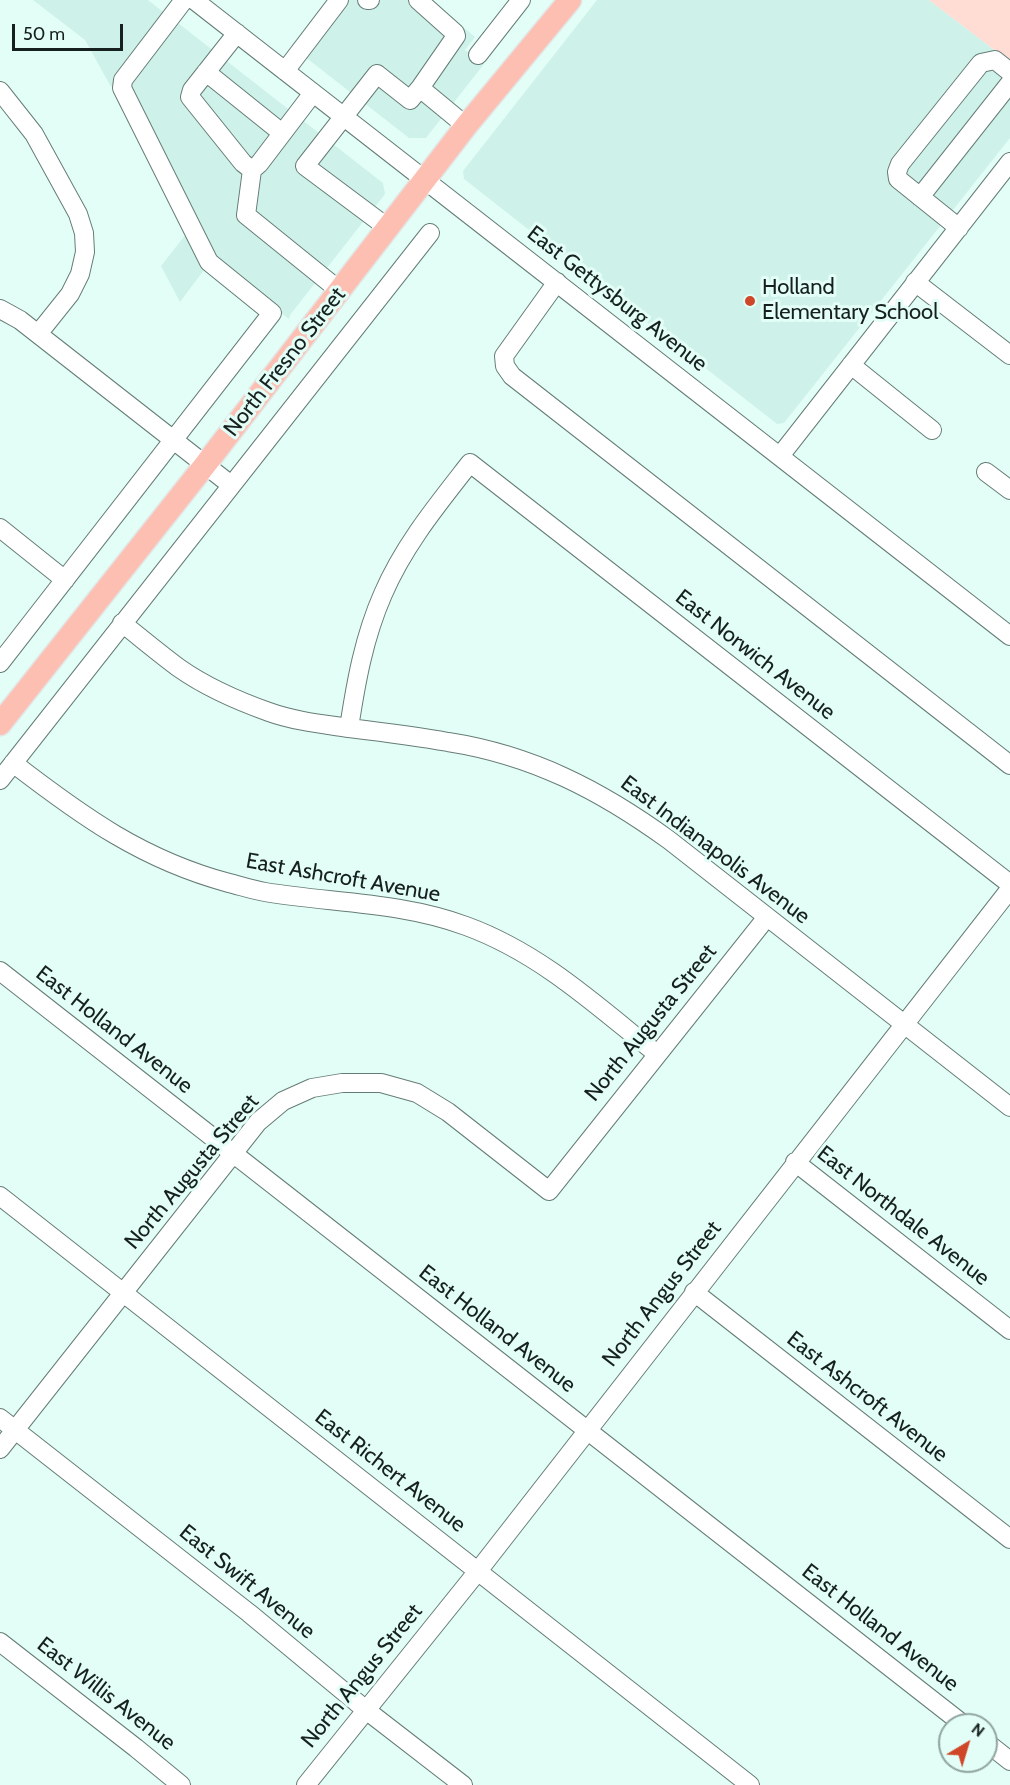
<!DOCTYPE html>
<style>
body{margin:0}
#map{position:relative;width:1010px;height:1785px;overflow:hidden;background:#e3fef7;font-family:Cabin,sans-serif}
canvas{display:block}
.north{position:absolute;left:938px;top:1713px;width:60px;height:60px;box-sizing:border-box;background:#e3fef7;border:2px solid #91a5a0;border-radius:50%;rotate:38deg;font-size:16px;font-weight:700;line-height:24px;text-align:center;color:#16201e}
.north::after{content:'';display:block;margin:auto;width:21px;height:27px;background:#d04628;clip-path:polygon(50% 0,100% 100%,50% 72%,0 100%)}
.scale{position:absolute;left:12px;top:24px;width:111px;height:27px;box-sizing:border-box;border:3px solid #16201e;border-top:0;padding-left:8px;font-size:18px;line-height:21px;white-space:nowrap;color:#16201e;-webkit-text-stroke:4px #e3fef7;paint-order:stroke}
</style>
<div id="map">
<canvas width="1010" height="1785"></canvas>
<div class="north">N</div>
<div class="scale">50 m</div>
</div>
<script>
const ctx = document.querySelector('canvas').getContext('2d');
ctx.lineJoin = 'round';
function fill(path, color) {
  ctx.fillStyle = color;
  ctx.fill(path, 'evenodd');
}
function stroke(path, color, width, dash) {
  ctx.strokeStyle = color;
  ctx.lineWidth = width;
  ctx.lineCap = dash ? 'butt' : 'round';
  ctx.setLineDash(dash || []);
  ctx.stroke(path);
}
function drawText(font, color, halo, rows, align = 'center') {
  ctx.font = font + ' Cabin,sans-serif';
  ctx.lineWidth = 6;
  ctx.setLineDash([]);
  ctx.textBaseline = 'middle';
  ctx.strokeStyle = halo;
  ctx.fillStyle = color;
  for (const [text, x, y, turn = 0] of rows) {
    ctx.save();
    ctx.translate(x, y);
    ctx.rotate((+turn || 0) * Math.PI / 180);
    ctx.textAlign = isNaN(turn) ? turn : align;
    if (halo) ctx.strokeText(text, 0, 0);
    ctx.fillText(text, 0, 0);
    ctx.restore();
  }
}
fill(new Path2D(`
 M33 0H148L167 15 111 87 85 40Z
 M327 0H431L475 37 465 50 484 64 426 138H409L291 46Z
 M597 0H929L1010 62V138L784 423 777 424 464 179 463 171Z
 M178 23 383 183 385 194 290 315 289 319 215 261 127 88Z
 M186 234 204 270 180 302 161 266Z`), '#cef2e9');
fill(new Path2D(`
 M929 0H1010V62Z`), '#ffdcd4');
const minor = new Path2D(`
 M194 0 1010 636
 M367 0H370
 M418 0 455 33 456 36 420 88
 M237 33 192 90 190 97 243 163 252 170 259 164 313 93
 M478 55 521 0
 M285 71 339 0
 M206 72 282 133
 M0 91 34 134 78 214 84 233 85 252 80 274 70 294 38 334
 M252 170 246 215 340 291
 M920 197 1010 83
 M388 228 305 166 377 74 410 100 420 88 466 126
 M959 228 898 179 897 172 900 164 981 63 995 60 1010 72
 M557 282 504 356 505 366 512 376 1010 765
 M915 282 1010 355
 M0 309 20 320 231 485
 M851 365 932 430
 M780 456 1010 162
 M986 472 1010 490
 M0 528 65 580
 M122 623C141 638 160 654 179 668 206 687 238 701 269 712 294 721 322 724 349 728 382 732 415 736 448 742 532 755 600 790 669 840L1010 1107
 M0 663 272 313 209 262 122 88 123 80 184 0
 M349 728C356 682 364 637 383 594 404 545 438 504 470 463L1010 884
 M13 763C83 817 143 860 229 883 241 886 253 890 265 892 331 903 402 902 466 926 540 953 596 1005 657 1054
 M0 780 430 233
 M0 971 964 1725
 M795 1162 1010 1330
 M0 1196 750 1785
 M694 1292 1010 1539
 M0 1418 249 1613 366 1710 463 1785
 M0 1449 258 1122 283 1101 312 1088 342 1083H381L417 1093 448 1112 549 1191 767 917
 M0 1642 136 1748 181 1785
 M986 1742 1010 1761
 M306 1785 478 1571 1010 889`);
const major = new Path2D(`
 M0 724 205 465 466 126 570 0`);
stroke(minor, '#667d77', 20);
stroke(major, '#e3e4e4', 25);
stroke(minor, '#fff', 18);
stroke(major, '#fdbfb1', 22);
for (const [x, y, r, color] of [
 [750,301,6,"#d04628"]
]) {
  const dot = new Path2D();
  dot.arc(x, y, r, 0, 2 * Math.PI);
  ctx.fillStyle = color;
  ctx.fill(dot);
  stroke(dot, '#e3fef7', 2);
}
drawText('22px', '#16201e', '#e3fef7', [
 ["Holland",762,288],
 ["Elementary School",762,313]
], 'left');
drawText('22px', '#16201e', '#e3fef7', [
 ["East Gettysburg Avenue",617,299,38],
 ["North Fresno Street",285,362,-52],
 ["East Norwich Avenue",755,655,38],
 ["East Indianapolis Avenue",715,850,37],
 ["East Ashcroft Avenue",343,878,10],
 ["North Augusta Street",651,1023,-51],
 ["East Holland Avenue",114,1030,38],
 ["North Augusta Street",192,1172,-50],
 ["East Northdale Avenue",903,1216,38],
 ["North Angus Street",662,1294,-52],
 ["East Holland Avenue",497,1329,38],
 ["East Ashcroft Avenue",867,1397,38],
 ["East Richert Avenue",390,1471,38],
 ["East Swift Avenue",247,1582,39],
 ["East Holland Avenue",880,1628,38],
 ["North Angus Street",362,1676,-51],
 ["East Willis Avenue",106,1694,38]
]);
</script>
